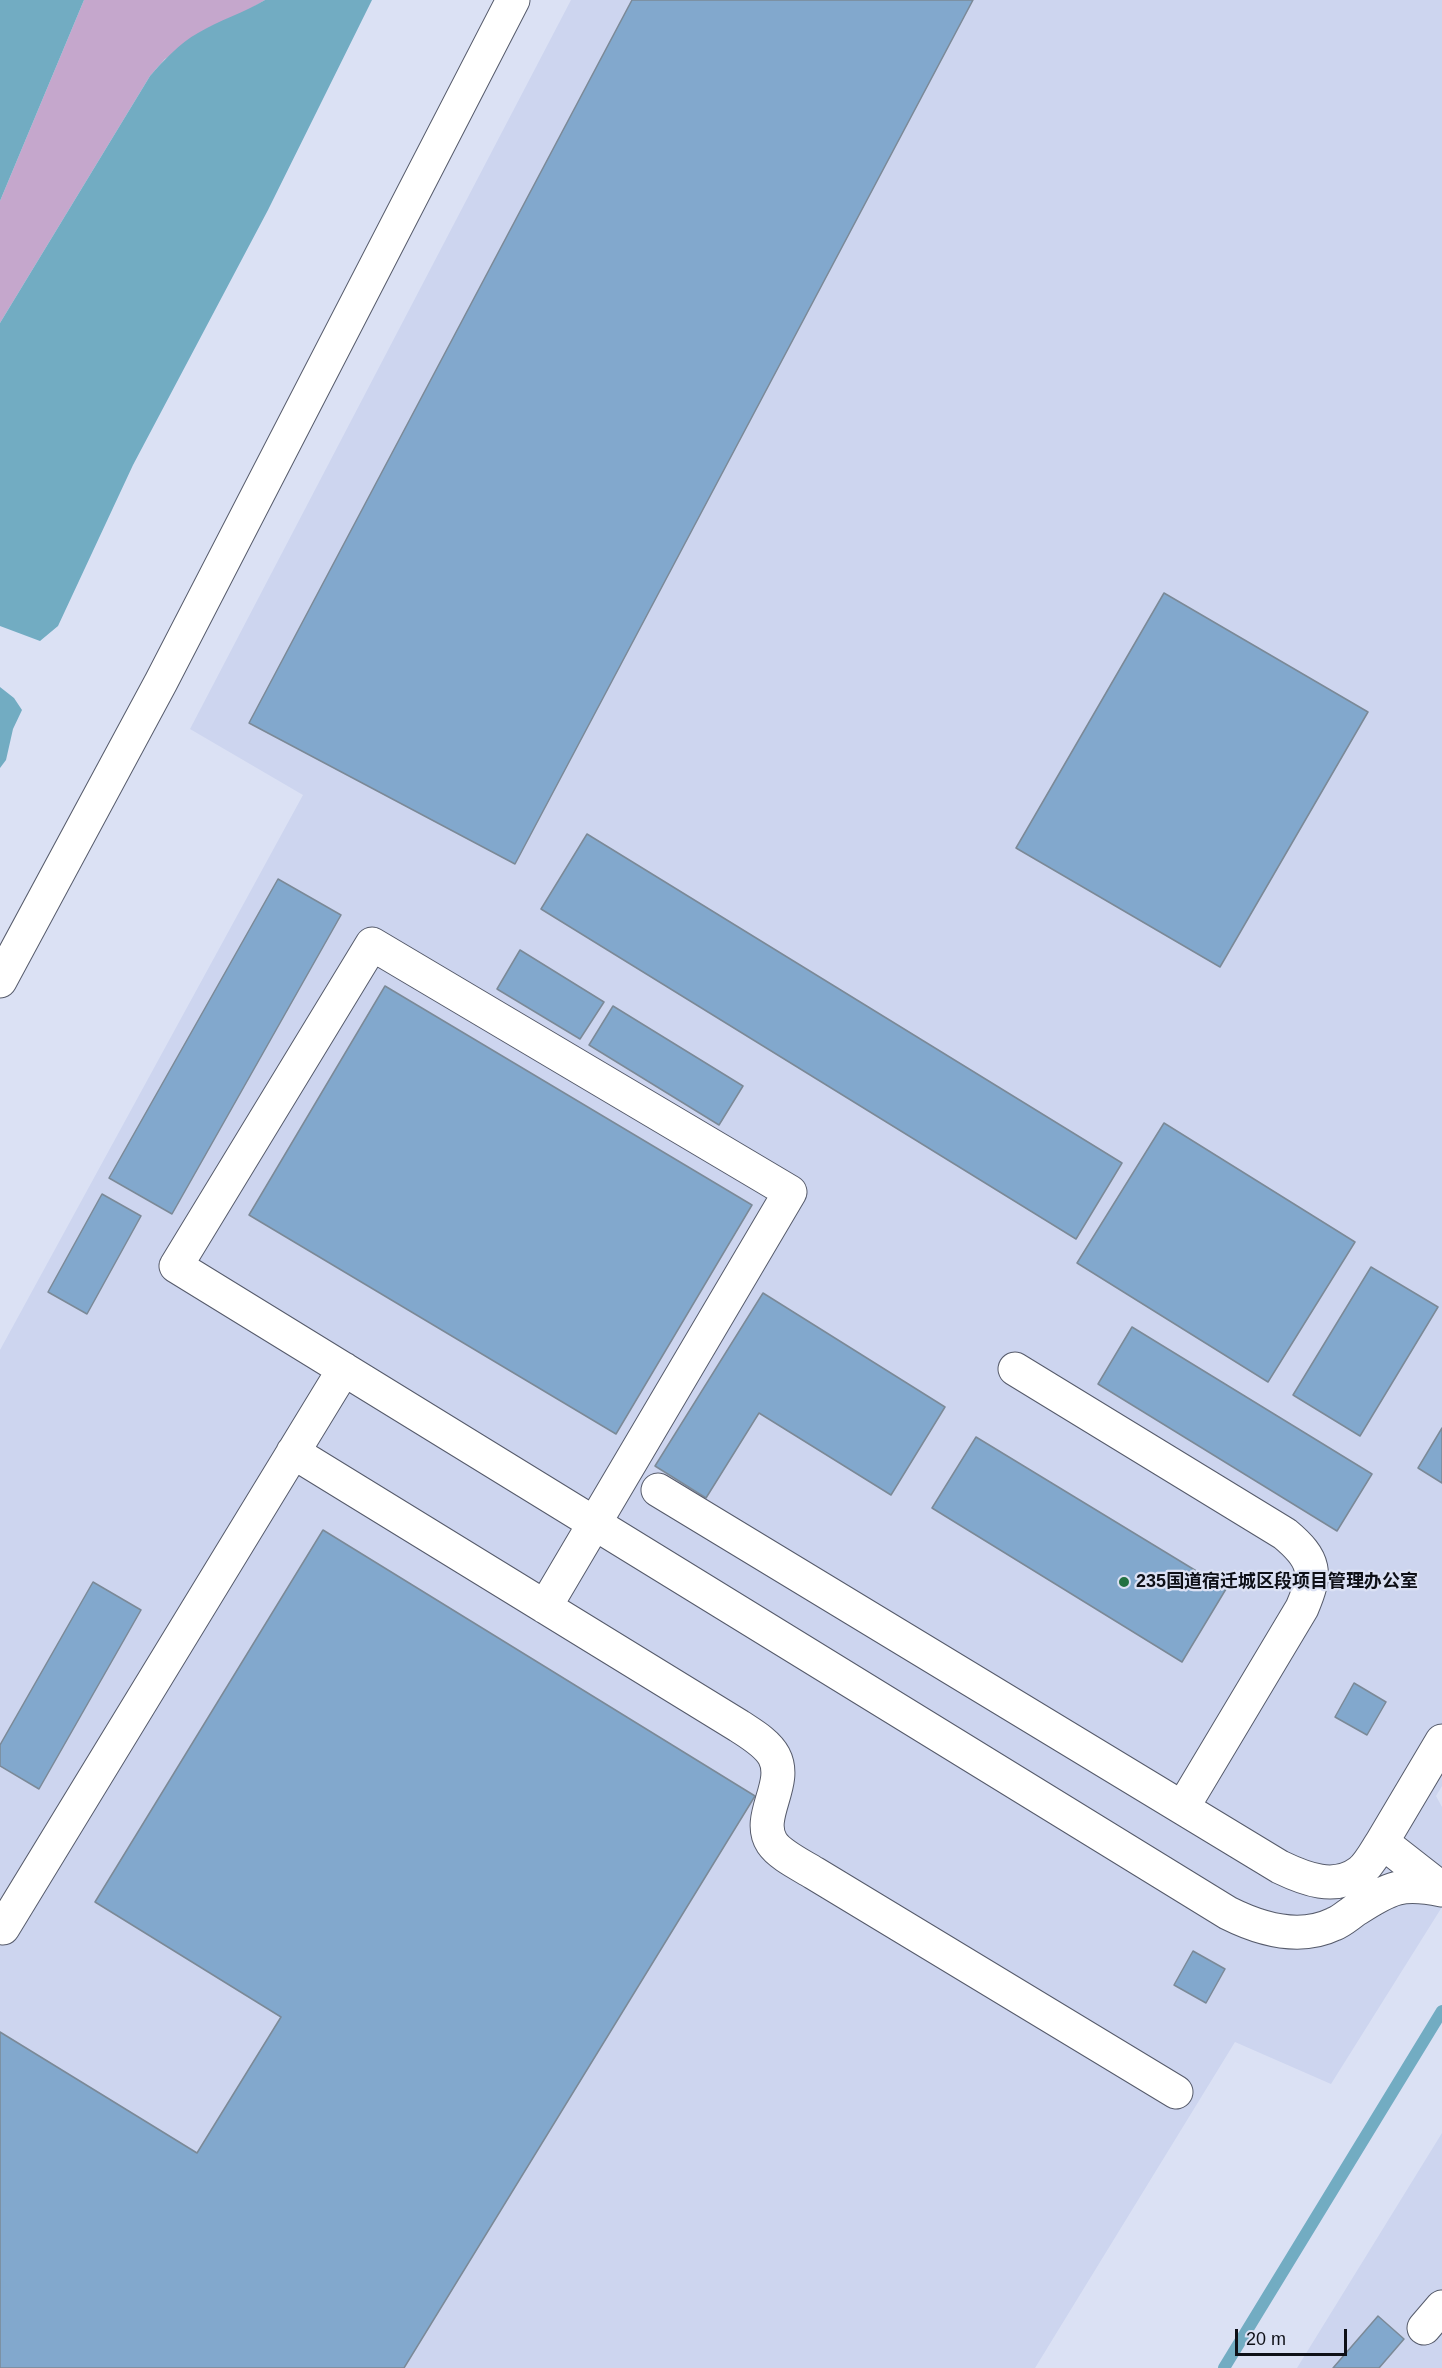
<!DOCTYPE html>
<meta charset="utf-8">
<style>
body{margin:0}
#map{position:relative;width:1442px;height:2368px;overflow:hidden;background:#dbe1f4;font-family:Helvetica,sans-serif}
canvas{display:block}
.scale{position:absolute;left:1235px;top:2329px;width:112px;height:27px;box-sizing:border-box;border:3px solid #0e1017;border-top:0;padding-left:8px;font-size:18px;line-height:21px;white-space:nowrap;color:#0e1017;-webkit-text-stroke:4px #dbe1f4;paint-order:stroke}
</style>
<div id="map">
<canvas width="1442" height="2368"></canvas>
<div class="scale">20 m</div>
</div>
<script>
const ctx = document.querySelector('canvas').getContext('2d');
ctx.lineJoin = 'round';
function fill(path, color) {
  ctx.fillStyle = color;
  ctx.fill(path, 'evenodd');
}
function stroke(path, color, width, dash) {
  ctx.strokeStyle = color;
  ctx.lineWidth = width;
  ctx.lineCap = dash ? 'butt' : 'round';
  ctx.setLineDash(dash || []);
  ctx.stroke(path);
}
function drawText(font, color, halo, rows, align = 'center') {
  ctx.font = font + ' Helvetica,"Noto Sans SC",sans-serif';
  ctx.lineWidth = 4.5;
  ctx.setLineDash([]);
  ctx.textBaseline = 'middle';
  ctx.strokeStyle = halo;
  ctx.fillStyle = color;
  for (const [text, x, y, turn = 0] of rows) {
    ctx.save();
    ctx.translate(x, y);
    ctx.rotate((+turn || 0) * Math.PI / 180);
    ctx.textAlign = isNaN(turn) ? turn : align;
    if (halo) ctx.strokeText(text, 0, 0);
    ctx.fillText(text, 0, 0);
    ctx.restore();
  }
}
fill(new Path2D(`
 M571 0H1442V1786L1436 1796 1442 1807V1907L1331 2084 1235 2042 1035 2368H0V1350L303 795 190 729Z
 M1442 2133V2368H1297Z`), '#cdd5ef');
fill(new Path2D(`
 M84 0H265L165 59 150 76 0 323V201Z`), '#c5a7cc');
fill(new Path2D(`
 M0 0H84L0 201Z
 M265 0H372L268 210 133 465 58 626 40 641 0 626V323L150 76C163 61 180 43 198 33 219 20 244 13 265 0Z
 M0 687 14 698 22 710 13 729 6 760 0 768Z`), '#72acc2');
stroke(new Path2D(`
 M1224 2368 1442 2011`), '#72acc2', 12);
const building = new Path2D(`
 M632 0H973L515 864 249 723Z
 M1164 593 1368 712 1220 967 1016 848Z
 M587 834 1122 1163 1076 1239 541 909Z
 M278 879 341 915 172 1214 109 1178Z
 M520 950 604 1002 580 1039 497 989Z
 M385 986 752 1205 616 1434 249 1215Z
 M613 1006 743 1086 719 1125 589 1045Z
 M1164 1123 1355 1242 1268 1382 1077 1263Z
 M102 1194 141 1216 87 1314 48 1292Z
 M1371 1267 1438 1307 1360 1436 1293 1395Z
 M763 1293 945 1407 891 1495 759 1413 706 1498 655 1466Z
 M1132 1327 1372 1474 1337 1531 1098 1384Z
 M1442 1428V1483L1418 1468Z
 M976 1437 1226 1589 1182 1662 932 1508Z
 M323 1530 755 1796 404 2368H0V2032L197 2153 281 2017 95 1902Z
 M93 1582 141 1610 39 1789 0 1766V1745Z
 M1354 1683 1386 1702 1367 1735 1335 1717Z
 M1193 1951 1225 1969 1206 2003 1174 1985Z
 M1378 2316 1404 2339 1379 2368H1333Z`);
fill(building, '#82a8cd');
stroke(building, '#7b8997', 1.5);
const minor = new Path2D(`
 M0 981 161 682 513 0
 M1015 1369 1285 1534C1316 1560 1317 1573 1302 1608L1183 1807
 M293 1452 739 1726C751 1734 767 1743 774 1756 789 1784 755 1817 772 1843 780 1855 801 1865 814 1873L1176 2092
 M658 1490 1280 1867C1305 1879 1335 1891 1360 1872 1369 1865 1376 1851 1382 1842
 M545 1607 790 1192 372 944 176 1266C527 1481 877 1698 1228 1913 1260 1929 1299 1941 1334 1924 1342 1921 1349 1914 1357 1909 1391 1887 1402 1882 1442 1890
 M1442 1741 1382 1842 1442 1889
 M3 1928 344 1369
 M1424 2328 1442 2307`);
stroke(minor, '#565b6b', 35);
stroke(minor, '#fff', 33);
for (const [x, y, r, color] of [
 [1124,1582,6,"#237141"]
]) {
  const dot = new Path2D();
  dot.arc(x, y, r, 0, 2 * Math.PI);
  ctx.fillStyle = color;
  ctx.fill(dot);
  stroke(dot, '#dbe1f4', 2);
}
drawText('bold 18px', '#0e1017', '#dbe1f4', [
 ["235国道宿迁城区段项目管理办公室",1136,1582]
], 'left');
</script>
